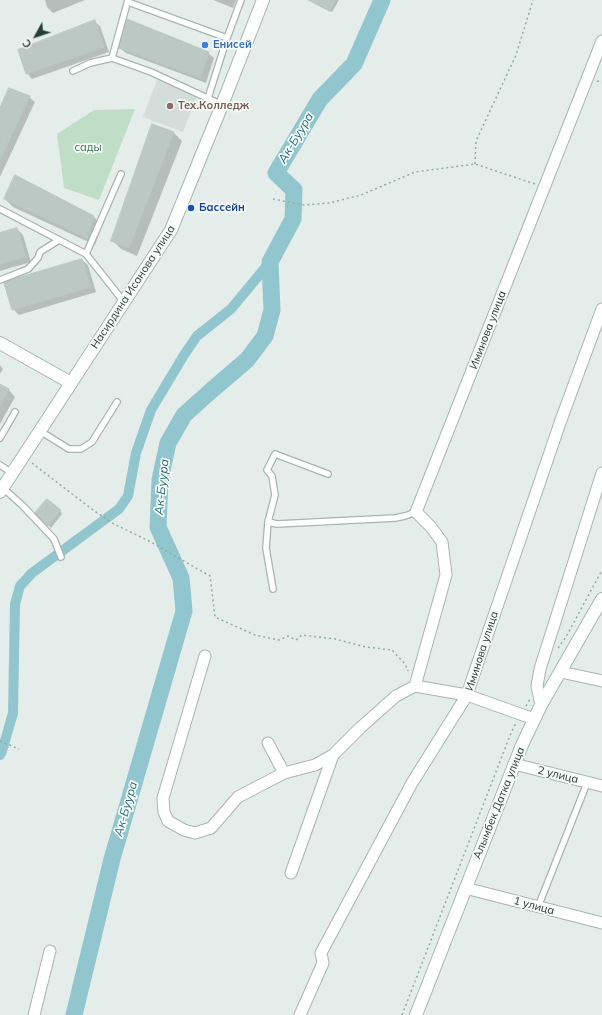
<!DOCTYPE html>
<meta charset="utf-8">
<style>
body{margin:0}
#map{position:relative;width:602px;height:1015px;overflow:hidden;background:#e5edea;font-family:Mulish,sans-serif}
canvas{display:block}
.north{position:absolute;left:16px;top:16px;width:40px;height:40px;-webkit-text-stroke:3px #f6faf8;paint-order:stroke;rotate:230deg;font-size:11px;font-weight:700;line-height:16px;text-align:center;color:#253e37}
.north::after{content:'';display:block;margin:auto;width:14px;height:18px;background:#253e37;clip-path:polygon(50% 0,100% 100%,50% 72%,0 100%)}
</style>
<div id="map">
<canvas width="602" height="1015"></canvas>
<div class="north">С</div>
</div>
<script>
const ctx = document.querySelector('canvas').getContext('2d');
ctx.lineJoin = 'round';
function fill(path, color) {
  ctx.fillStyle = color;
  ctx.fill(path, 'evenodd');
}
function stroke(path, color, width, dash) {
  ctx.strokeStyle = color;
  ctx.lineWidth = width;
  ctx.lineCap = dash ? 'butt' : 'round';
  ctx.setLineDash(dash || []);
  ctx.stroke(path);
}
function drawText(font, color, halo, rows, align = 'center') {
  ctx.font = font + ' Mulish,sans-serif';
  ctx.lineWidth = 3.5;
  ctx.setLineDash([]);
  ctx.textBaseline = 'middle';
  ctx.strokeStyle = halo;
  ctx.fillStyle = color;
  for (const [text, x, y, turn = 0] of rows) {
    ctx.save();
    ctx.translate(x, y);
    ctx.rotate((+turn || 0) * Math.PI / 180);
    ctx.textAlign = isNaN(turn) ? turn : align;
    if (halo) ctx.strokeText(text, 0, 0);
    ctx.fillText(text, 0, 0);
    ctx.restore();
  }
}
fill(new Path2D(`
 M157 80 197 96 183 132 143 117Z`), '#d4ddd9');
fill(new Path2D(`
 M135 109 99 200 64 188 57 134 94 110Z`), '#c0ddc8');
fill(new Path2D(`
 M45 0H85L53 13 47 7Z
 M213 0H236L233 8Z
 M308 0H339L332 12Z
 M94 21 100 26 109 52 32 79 27 73Z
 M120 48 208 53 214 58 206 83 126 53Z
 M29 97 35 102 0 177V111Z
 M153 125 174 133 182 141 137 256 121 249 113 241Z
 M16 177 94 217 102 226 95 245 13 207 5 199Z
 M17 229 23 235 31 262 0 271V234Z
 M82 260 88 265 96 292 19 315 13 309Z
 M0 365 3 369 0 374Z
 M0 385 9 390 15 397 0 424Z
 M60 511 62 514 51 528 37 513Z`), '#0003');
stroke(new Path2D(`
 M0 755 2 751 13 713 15 604 20 586 32 573 119 509 128 496 136 453 151 410 184 355 197 336 231 309 270 262`), '#92c6ce', 10);
stroke(new Path2D(`
 M74 1015 112 859 184 611 181 578 158 527 160 480 168 443 184 415 213 389 247 360 265 336 272 310 270 262 293 219 294 190 276 173 320 99 354 64 382 0`), '#92c6ce', 17);
const building = new Path2D(`
 M309 0H335L330 11Z
 M127 19 209 52 200 78 119 48Z
 M95 20 104 47 26 74 18 50Z
 M9 88 30 96 0 160V108Z
 M152 124 174 132 129 248 111 241Z
 M15 175 94 216 87 238 4 199Z
 M17 228 26 257 0 264V233Z
 M82 259 91 287 12 310 4 283 17 278Z
 M0 384 9 389 0 406Z
 M47 499 61 510 48 526 35 513Z`);
fill(building, '#bbc8c3');
stroke(building, '#b8c7c1', 1);
const service = new Path2D(`
 M128 2 227 38
 M112 58 128 0
 M73 71 90 63 112 58 151 72 222 105
 M208 98 227 38 241 0
 M0 209 86 254 124 302
 M86 254 121 174
 M0 280 28 269 38 258 40 252 59 240
 M40 431 69 449H81L92 442 117 402
 M0 438 15 412
 M0 465 12 473
 M3 488 23 506 54 539 61 557
 M268 522 277 524 395 518 405 516 416 512
 M273 589 266 548 268 522 275 495 272 476 267 470 275 454 328 474
 M538 907 587 783`);
const minor = new Path2D(`
 M205 656 163 798 164 812 168 821 184 830 195 833 211 828 238 797 284 773 315 765 333 755 360 728 396 696 415 686 467 695 534 719
 M561 672 602 681
 M415 686 446 575 442 542 431 527 416 512 602 41
 M541 705 537 686 540 669 602 473
 M268 743 284 773
 M514 764 602 786
 M291 873 333 755
 M465 888 602 923
 M34 1015 50 951
 M300 1015 323 963 321 953 412 783 467 695 475 671 561 420 602 309`);
const tertiary = new Path2D(`
 M0 343 71 383`);
const secondary = new Path2D(`
 M0 492 171 230 222 105 263 0
 M416 1015 522 745 541 705 602 599`);
stroke(service, '#a8b5b1', 8);
stroke(minor, '#a8b5b1', 13);
stroke(tertiary, '#a8b5b1', 14);
stroke(secondary, '#a4b8b1', 14);
stroke(new Path2D(`
 M597 81 602 82
 M475 164 476 141 516 55 533 0
 M273 199 304 205 329 203 361 195 415 172 475 164 535 184
 M32 463 93 510 114 524 149 541 210 576 215 617 255 635 279 640 288 636 296 640 302 635 335 639 366 647 392 650 405 664 408 671
 M558 648 566 637 602 570
 M526 706 530 699
 M0 741 19 749
 M402 1015 511 733 516 723`), '#88afa2', 1.5, [2, 3]);
stroke(service, '#fff', 5.5);
stroke(minor, '#fff', 11);
stroke(tertiary, '#fff', 12);
stroke(secondary, '#fff', 12);
for (const [x, y, r, color] of [
 [205,45,4,"#3f7fe0"],
 [170,106,4,"#8d6e63"],
 [191,208,4,"#1a4fb4"]
]) {
  const dot = new Path2D();
  dot.arc(x, y, r, 0, 2 * Math.PI);
  ctx.fillStyle = color;
  ctx.fill(dot);
  stroke(dot, '#f6faf8', 1.5);
}
drawText('bold 11px', '#366cbe', '#f6faf8', [
 ["Енисей",213,45]
], 'left');
drawText('bold 11px', '#785e54', '#f6faf8', [
 ["Тех.Колледж",178,106]
], 'left');
drawText('11px', '#32734a', '#f6faf8', [
 ["сады",88,148]
]);
drawText('bold 11px', '#164399', '#f6faf8', [
 ["Бассейн",199,208]
], 'left');
drawText('11px', '#253e37', '#f6faf8', [
 ["Насирдина Исанова улица",133,287,-57],
 ["Иминова улица",488,330,-69],
 ["Иминова улица",482,651,-72],
 ["2 улица",558,775,14],
 ["Алымбек Датка улица",499,803,-68],
 ["1 улица",534,906,15]
]);
drawText('italic 12px', '#236a77', '#f6faf8', [
 ["Ак-Буура",296,138,-59],
 ["Ак-Буура",162,487,-84],
 ["Ак-Буура",126,809,-74]
]);
</script>
